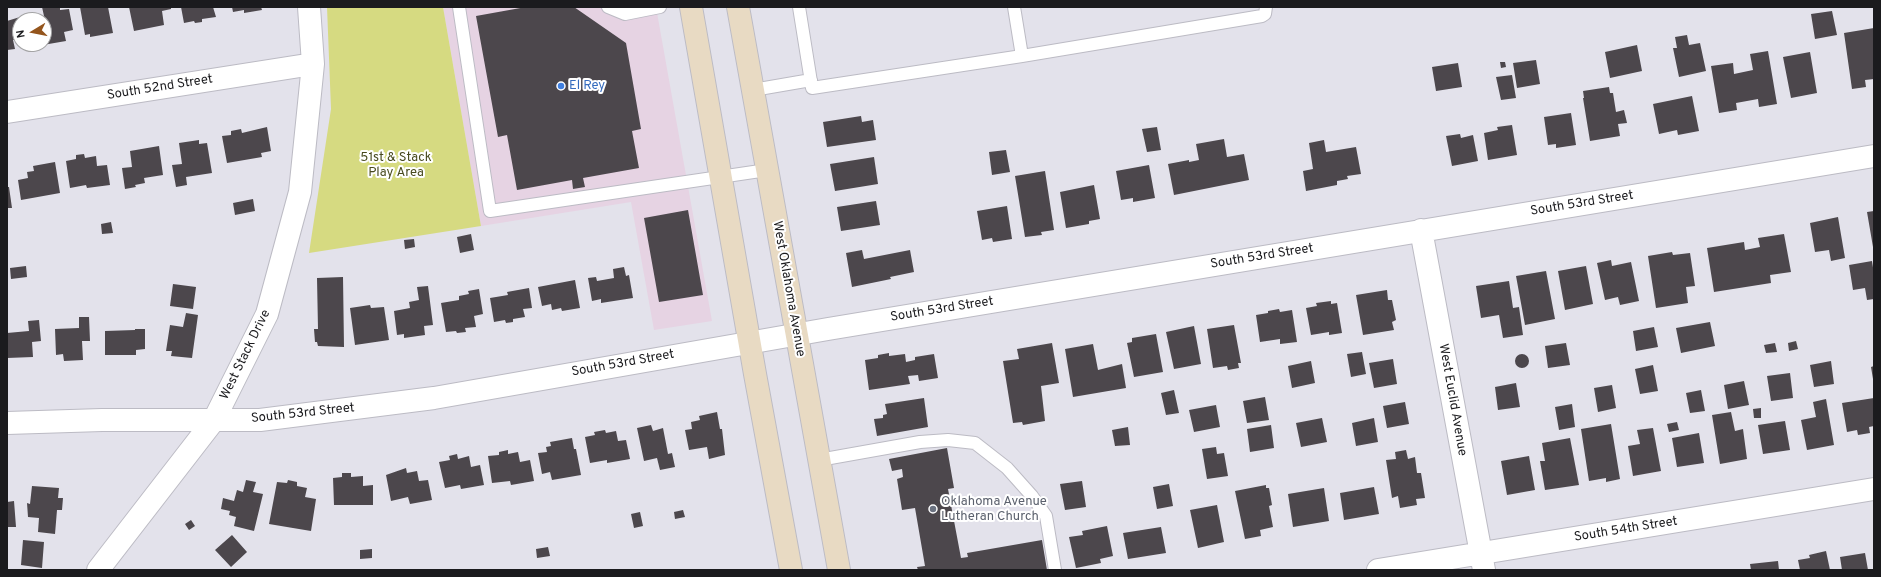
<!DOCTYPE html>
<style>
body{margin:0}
#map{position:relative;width:1881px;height:577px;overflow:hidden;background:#e3e2eb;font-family:Overpass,sans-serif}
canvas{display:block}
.frame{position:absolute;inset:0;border:8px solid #1b1b1e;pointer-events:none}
.north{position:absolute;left:12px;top:12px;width:40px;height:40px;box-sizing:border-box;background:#fff;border:1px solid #a4a4a5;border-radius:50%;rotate:260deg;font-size:11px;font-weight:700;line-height:16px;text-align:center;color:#1b1b1e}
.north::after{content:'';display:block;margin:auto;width:14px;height:18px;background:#94551d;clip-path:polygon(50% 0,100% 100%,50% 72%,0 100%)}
</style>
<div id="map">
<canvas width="1881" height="577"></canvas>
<div class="frame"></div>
<div class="north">N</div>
</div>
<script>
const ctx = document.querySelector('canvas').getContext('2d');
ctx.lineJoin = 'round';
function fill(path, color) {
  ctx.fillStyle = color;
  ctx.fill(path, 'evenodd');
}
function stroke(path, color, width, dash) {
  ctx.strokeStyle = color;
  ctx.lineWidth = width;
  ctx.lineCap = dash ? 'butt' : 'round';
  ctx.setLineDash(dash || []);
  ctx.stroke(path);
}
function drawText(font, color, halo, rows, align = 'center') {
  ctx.font = font + ' Overpass,sans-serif';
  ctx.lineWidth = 4;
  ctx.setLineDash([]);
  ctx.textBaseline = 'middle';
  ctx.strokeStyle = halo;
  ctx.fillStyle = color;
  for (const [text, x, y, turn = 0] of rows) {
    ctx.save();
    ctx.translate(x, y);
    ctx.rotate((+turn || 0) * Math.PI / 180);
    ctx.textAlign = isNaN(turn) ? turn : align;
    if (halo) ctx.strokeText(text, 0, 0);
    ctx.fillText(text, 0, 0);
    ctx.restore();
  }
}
fill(new Path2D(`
 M443 7H656L712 321 654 330 631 202 481 226Z`), '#e6d3e3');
fill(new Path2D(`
 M327 7H443L481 226 309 253 331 109Z`), '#d6da81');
fill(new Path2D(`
 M42 7H60V10L69 9 73 30 64 32 66 41 37 46 36 44H44V20H32L31 19 44 16Z
 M80 7H108L113 33 90 37V34L85 35Z
 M129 7H171V9L162 11 164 25 134 31Z
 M181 7H213L216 17 202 19V22L195 23 194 21 184 23Z
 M232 7H261L262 10 244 13V10L233 12Z
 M526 7H574L626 43 641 129 632 131 639 168 583 178 585 187 573 189 572 180 517 190 507 135 498 137 476 16Z
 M1832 11 1837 35 1815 39 1811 14Z
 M20 17V39L13 40 15 49 7 50V21Z
 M1874 28V79L1865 80 1866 87 1852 89 1844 33Z
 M1687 35 1689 45 1700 43 1706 71 1679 77 1673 48H1677L1675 37Z
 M1637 45 1642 71 1610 78 1605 52Z
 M1768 51 1777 104 1759 107 1758 99 1736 103 1737 110 1719 113 1711 66 1733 63 1734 74 1753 70 1750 54Z
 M1810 52 1817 93 1791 98 1783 57Z
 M1536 60 1540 84 1517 88 1513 63Z
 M1500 62H1505L1506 67 1501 68Z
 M1458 63 1462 87 1436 91 1432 67Z
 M1512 75 1516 98 1501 100 1496 77Z
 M1609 87 1610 93H1613L1616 112 1624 110 1627 123 1618 124 1620 136 1590 141 1583 98H1584L1583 91Z
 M1692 96 1699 131 1678 135 1677 130 1659 134 1653 104Z
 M1571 113 1576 145 1556 148V144L1548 145 1544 117Z
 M861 116 862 122 873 120 876 140 827 147 823 122Z
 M1512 125 1517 155 1488 160 1484 133 1498 130 1497 127Z
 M267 127 271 151 261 153 262 157 227 163 222 136 231 135V131L241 129 242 133Z
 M1157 127 1161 150 1147 152 1142 129Z
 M1460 134 1461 138 1473 135 1478 161 1452 166 1446 136Z
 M1224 139 1227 157 1244 154 1249 180 1174 195 1168 164 1189 160V162L1199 160 1196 144Z
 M199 140V144L207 143 212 173 186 177 187 185 176 187 172 165 182 164 179 143Z
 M1324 140 1326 152 1356 147 1361 174 1347 176 1348 179 1337 181V185L1306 191 1303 171 1313 169 1309 143Z
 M159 146 163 175 144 178 145 183 135 185 136 187 125 189 122 168 132 167 130 151Z
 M1006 150 1010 172 992 175 989 152Z
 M84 154 85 158 96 156 97 166 107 165 110 185 87 188 86 185 70 188 66 161 76 159V155Z
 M874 157 878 184 835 191 830 164Z
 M55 162 60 193 21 200 18 180 28 178 27 172 34 171 33 166Z
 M1149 165 1155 198 1133 202V198L1121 200 1116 171Z
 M1045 171 1054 230 1041 232 1042 235 1025 237 1015 176Z
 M1094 185 1100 219 1089 221V224L1066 228 1060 192Z
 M7 187H9L12 208H7Z
 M253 199 255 211 235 215 233 203Z
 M876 201 880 225 841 231 837 207Z
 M1007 206 1012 239 993 242 992 238 982 240 977 211Z
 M688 210 703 295 659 302 644 218Z
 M1874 211V246L1873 247 1867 212Z
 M1838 217 1845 258 1831 261 1829 250 1815 252 1810 223Z
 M111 222 113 233 102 234 101 224Z
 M471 234 474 250 460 253 457 237Z
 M1784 234 1791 272 1770 275 1771 283 1714 292 1707 248 1744 242 1745 250 1760 247 1758 238Z
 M414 239 415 247 405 249 404 240Z
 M862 250 864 259 910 250 914 272 890 277 891 279 852 287 846 253Z
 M1672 252 1673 255 1690 253 1695 286 1686 287 1688 303 1656 308 1648 256Z
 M1611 260 1612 266 1631 262 1639 301 1620 305 1618 297 1605 300 1597 263Z
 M1872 261 1874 274V299L1867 300 1865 288 1853 290 1849 265Z
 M26 266 27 277 11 279 10 268Z
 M1586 266 1593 304 1565 310 1558 271Z
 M624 267 626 276 629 275 633 298 601 303V299L592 301 588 278 596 277 597 281 614 278 613 269Z
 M1546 271 1555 319 1525 325 1516 276Z
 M343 277 344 347 318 346 317 342H315L314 329H318L317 278Z
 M575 280 580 308 562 311 561 308 552 310 551 304 542 306 538 287Z
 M1509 281 1513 308 1519 307 1523 335 1503 338 1499 315 1481 318 1476 286Z
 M173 284 196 287 193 309 170 306Z
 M428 286 433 325 424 326 425 335 404 338V334L397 335 394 311 410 308 409 302 419 300 417 287Z
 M529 288 532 308 523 309 525 317 513 319V322L506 323 505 320 494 322 490 298 508 295 507 292Z
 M479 289 483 314 474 316 476 327 465 328 466 332 457 333 456 331 446 332 441 303 459 300V296L469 294 468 291Z
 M1387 290 1388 300H1392L1396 320 1392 322 1394 330 1363 335 1356 295Z
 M1331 301V304L1337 303 1342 333 1329 335V332L1311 335 1306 308 1317 306 1316 303Z
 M370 305 371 308 384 307 389 340 355 345 350 308Z
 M1279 309 1280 312 1292 310 1297 342 1280 344V339L1260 342 1256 315 1268 313V311Z
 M186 313 198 315 192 358 171 356 172 351H166L170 325 183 327Z
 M79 317H89L90 341H82L83 360 64 361 63 354 56 355 55 329 79 328Z
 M39 320 41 341 32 342 33 357 7 358V333L29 331 28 321Z
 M1710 322 1715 346 1681 353 1676 328Z
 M1234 325 1241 363H1238L1239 368 1228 370 1227 366 1213 368 1207 329Z
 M1194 326 1201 364 1174 369 1166 332Z
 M1654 327 1658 347 1636 351 1633 331Z
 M135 329H145V349L136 350V355H105V331L135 330Z
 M1156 334 1163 372 1134 377 1127 343 1132 342V338Z
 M1796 341 1798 349 1789 351 1788 343Z
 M1052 343 1059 383 1041 386 1045 421 1023 425 1022 422 1013 423 1003 361 1019 359 1017 349Z
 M1566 343 1570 365 1548 368 1545 346Z
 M1775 343 1777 352 1766 353 1764 345Z
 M1093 344 1098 370 1122 364 1126 388 1073 397 1065 349Z
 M1362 352 1366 374 1351 377 1347 354Z
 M889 353V356L905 354 906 362 915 360V357L934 354 938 378 919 381 918 375 908 376 910 384 869 390 865 360 878 358V355Z
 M1515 361a7 7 0 1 1 14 0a7 7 0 1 1-14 0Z
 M1393 359 1397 384 1374 388 1369 363Z
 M1311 361 1315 383 1292 388 1288 366Z
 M1831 361 1834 384 1814 387 1810 365Z
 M1653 365 1658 391 1640 394 1635 369Z
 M1874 366V379H1873L1871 367Z
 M1790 373 1793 398 1771 401 1767 376Z
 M1744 381 1749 405 1728 409 1724 385Z
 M1516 383 1520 407 1498 410 1495 387Z
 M1612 385 1616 408 1598 412 1594 388Z
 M1174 390 1179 413 1166 415 1161 393Z
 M1701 390 1705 411 1690 413 1686 393Z
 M1265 397 1269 420 1247 423 1243 401Z
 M924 398 928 427 877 436 874 419 883 418V415L887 414 885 404Z
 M1874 398V426L1869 427 1870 433 1858 435 1857 430 1847 432 1842 403Z
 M1826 399 1834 445 1807 450 1801 420 1816 417 1813 402Z
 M1405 402 1409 424 1387 428 1383 406Z
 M1572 404 1575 427 1559 430 1555 407Z
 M1216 405 1220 427 1194 432 1189 410Z
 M1761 408V418H1754L1753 409Z
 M717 412 720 429H722L725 455 709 459 707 447 689 450 685 430 692 429 691 422 700 420 699 416Z
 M1731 412 1735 431 1743 429 1747 459 1720 464 1712 415Z
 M1322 418 1327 442 1301 447 1296 423Z
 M1374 418 1378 442 1356 446 1352 423Z
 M1785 421 1790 450 1763 454 1758 425Z
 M1677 422 1679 430 1669 432 1667 424Z
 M1611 424 1620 479 1606 482V478L1589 481 1581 429Z
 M651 425 653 431 663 428 668 454 672 453 675 467 660 470 657 458 644 461 637 428Z
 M1271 425 1274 448 1250 452 1247 429Z
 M1128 427 1130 445 1115 446 1112 430Z
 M1653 428 1661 471 1633 476 1628 446 1640 444 1637 430Z
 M605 430 606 433 616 431 618 441 626 440 630 459 607 463V460L590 463 585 437 595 435 594 432Z
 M1699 433 1704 463 1677 467 1672 438Z
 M572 438 574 449H576L581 475 552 480 550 472 542 474 538 453 547 452 546 447 551 446 550 442Z
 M1570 438 1579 485 1545 490 1540 461H1545L1542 443Z
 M1216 447 1217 454 1224 453 1228 476 1207 479 1202 449Z
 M947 448 954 488 948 489 961 558 968 557 967 553 1042 540 1047 570H918L917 567 925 566 915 508 902 510 897 479 903 477 902 469 892 471 889 459Z
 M508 450V454L518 452 520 462 530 460 534 481 511 485 510 481 492 483 488 456 499 455V452Z
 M1406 450 1408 459 1415 457 1417 473H1421L1425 498 1416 499 1417 505 1400 508 1398 496 1392 498 1386 460 1396 459 1395 452Z
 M457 454 458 459 469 456 471 467 480 465 484 485 461 489 460 485 445 488 439 462 450 460 449 456Z
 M1529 456 1535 490 1507 495 1501 461Z
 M406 468 407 473 417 471 419 481 428 480 432 500 410 504 408 497 391 501 386 475Z
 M342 473H351V477L363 476V486L373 485V505H334L333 478 342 477Z
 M246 480 256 482 253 492 263 494 254 531 234 526 236 517 229 515 230 511 221 509 223 498 234 501 237 490 243 492Z
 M288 480 297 482V486L307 488 305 497 316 499 311 531 269 524 277 482 287 483Z
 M1082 481 1086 507 1065 510 1060 484Z
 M1169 484 1173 506 1157 509 1153 487Z
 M1266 485V488H1269L1272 505 1269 506 1273 527 1260 530 1261 536 1245 539 1235 491Z
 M32 486 59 488 58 498H63L62 510H57L55 534 38 532 39 518 28 517 27 503 30 504Z
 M1374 487 1379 514 1344 520 1340 493Z
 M1324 488 1329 521 1293 527 1288 494Z
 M14 501 16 527H7V502Z
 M1217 505 1224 542 1198 548 1190 510Z
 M683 510 685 517 675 519 674 512Z
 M640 512 643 526 634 528 631 514Z
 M191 520 195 526 189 530 185 524Z
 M1107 526 1113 556 1100 559 1101 563 1076 568 1069 537 1083 535 1082 531Z
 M1161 527 1166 553 1128 559 1123 533Z
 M232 535 247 552 231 567 215 550Z
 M23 540 44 542 42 568 21 565Z
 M548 547 550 556 537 558 536 549Z
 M372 549V558L360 559V550Z
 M1826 551 1830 570H1800L1798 560 1810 558 1809 555Z
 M1865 553 1868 570H1842L1840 557Z
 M1778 561 1779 570H1751L1750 564Z`), '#4c474c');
const lane = new Path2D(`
 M459 7 490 211 767 170
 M608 7 625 14 660 7
 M799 7 812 88 1022 56 1262 16 1265 14 1266 7
 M1014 7 1022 56
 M753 90 811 80
 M819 460 920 442 948 440 975 443 1007 468 1032 496 1046 516 1055 570`);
const street = new Path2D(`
 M7 112 313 64
 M1421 230 1484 570
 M7 423 102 420H260L434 398 828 329 1874 156
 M98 570 214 420 267 314 300 192 313 64 309 7
 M1378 570 1874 489`);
const secondary = new Path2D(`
 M691 7 755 374 791 570
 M738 7 839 570`);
stroke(lane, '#bcbbc4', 14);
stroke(street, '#bcbbc4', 24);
stroke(secondary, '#bcbbc4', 24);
stroke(lane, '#fff', 12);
stroke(street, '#fff', 22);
stroke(secondary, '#e8dac3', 22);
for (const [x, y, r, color] of [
 [561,86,4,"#3f7fe0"],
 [933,509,4,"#6b7280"]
]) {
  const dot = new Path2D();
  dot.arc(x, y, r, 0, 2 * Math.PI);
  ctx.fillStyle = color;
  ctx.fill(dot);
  stroke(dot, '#fff', 1.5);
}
drawText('13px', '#366cbe', '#fff', [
 ["El Rey",569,86]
], 'left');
drawText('13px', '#1b1b1e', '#fff', [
 ["South 52nd Street",160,88,-9],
 ["South 53rd Street",1582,204,-9],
 ["South 53rd Street",1262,257,-9],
 ["West Oklahoma Avenue",788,289,80],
 ["South 53rd Street",942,310,-9],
 ["West Stack Drive",246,355,-64],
 ["South 53rd Street",623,364,-10],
 ["West Euclid Avenue",1452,400,80],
 ["South 53rd Street",303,414,-6],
 ["South 54th Street",1626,530,-9]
]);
drawText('13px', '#484a1e', '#fff', [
 ["51st & Stack",396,158],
 ["Play Area",396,173]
]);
drawText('13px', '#5b616d', '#fff', [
 ["Oklahoma Avenue",941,502],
 ["Lutheran Church",941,517]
], 'left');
</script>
